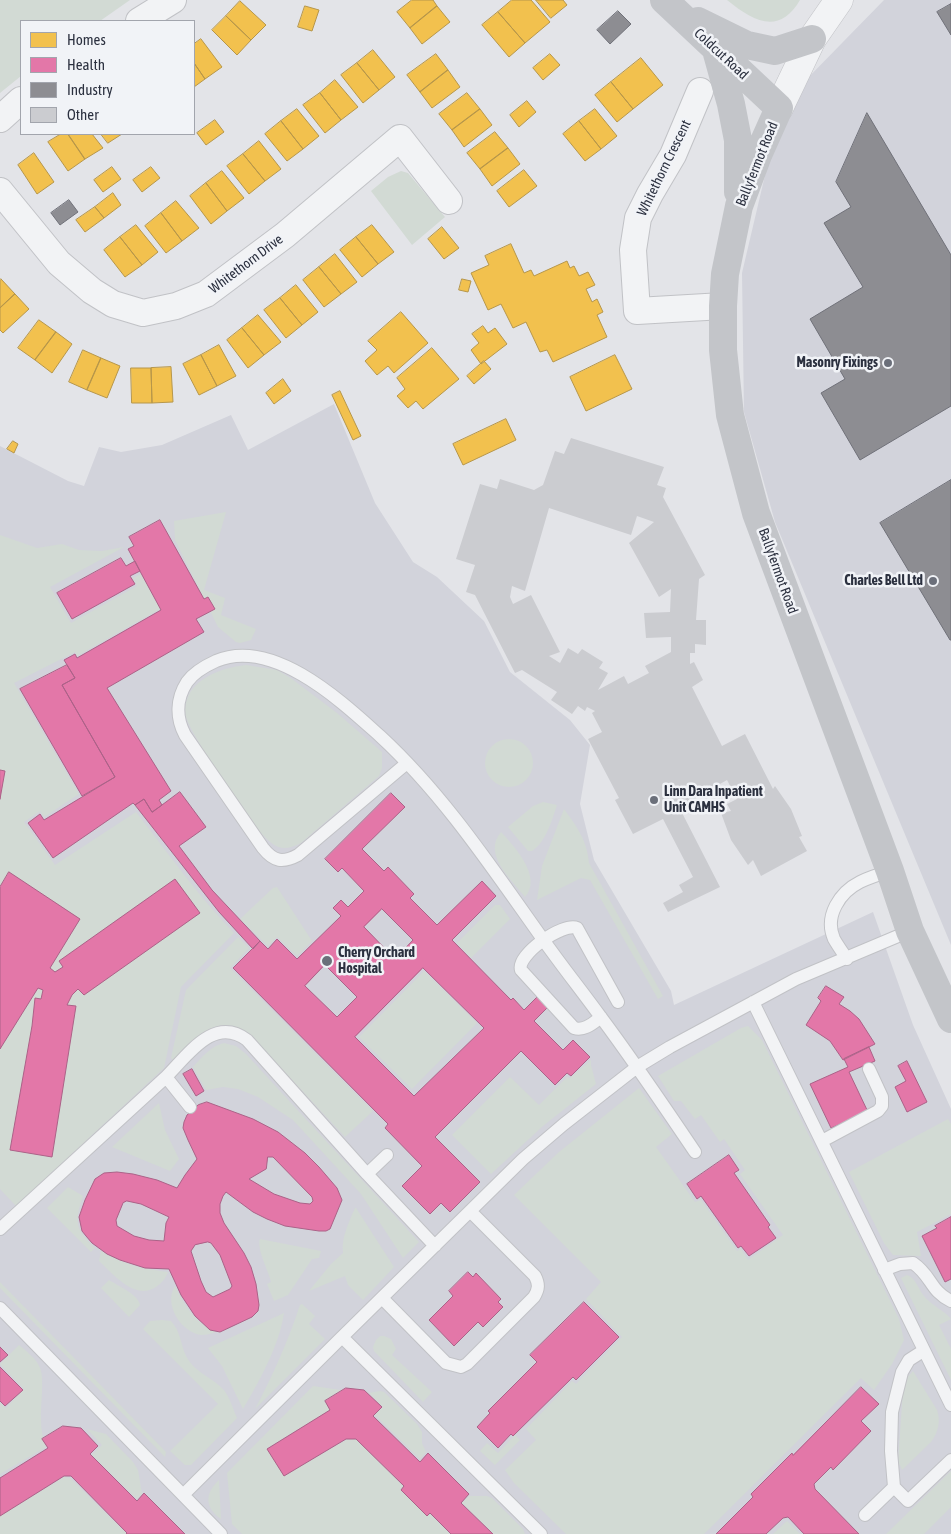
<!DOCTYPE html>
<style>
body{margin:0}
#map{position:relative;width:951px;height:1534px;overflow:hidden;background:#e3e4e8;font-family:"Asap Condensed",sans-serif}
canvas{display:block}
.legend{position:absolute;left:20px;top:20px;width:175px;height:115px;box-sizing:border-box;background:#f1f3f7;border:1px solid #a2a5ad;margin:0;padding:6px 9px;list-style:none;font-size:15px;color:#2b303f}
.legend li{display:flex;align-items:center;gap:10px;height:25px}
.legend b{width:25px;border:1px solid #a2a5ad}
</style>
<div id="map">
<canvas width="951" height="1534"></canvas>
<ul class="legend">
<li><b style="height:14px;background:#f2c14e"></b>Homes</li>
<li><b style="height:14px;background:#e377a8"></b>Health</li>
<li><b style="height:14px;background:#8d8d92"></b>Industry</li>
<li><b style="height:14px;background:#cbccd0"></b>Other</li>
</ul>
</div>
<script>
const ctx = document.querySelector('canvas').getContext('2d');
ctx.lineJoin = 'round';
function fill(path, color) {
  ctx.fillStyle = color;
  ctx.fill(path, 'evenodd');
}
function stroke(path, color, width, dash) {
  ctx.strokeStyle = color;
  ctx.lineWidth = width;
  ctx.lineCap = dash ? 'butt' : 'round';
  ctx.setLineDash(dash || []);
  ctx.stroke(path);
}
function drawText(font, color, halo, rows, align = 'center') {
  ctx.font = font + ' "Asap Condensed",sans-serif';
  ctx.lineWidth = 5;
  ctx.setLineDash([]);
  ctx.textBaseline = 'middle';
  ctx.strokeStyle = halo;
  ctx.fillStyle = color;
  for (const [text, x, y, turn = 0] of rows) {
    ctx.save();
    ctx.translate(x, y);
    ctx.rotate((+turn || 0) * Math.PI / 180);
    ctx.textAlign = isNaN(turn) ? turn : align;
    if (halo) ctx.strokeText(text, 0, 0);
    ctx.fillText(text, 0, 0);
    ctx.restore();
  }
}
fill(new Path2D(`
 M884 0H951V945L775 522 744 412 742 273 770 154 801 85Z
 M334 404 375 503 413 562 437 577 484 621 510 672 570 720 590 745 580 804 594 860 671 991 674 1005 873 912 913 1025 951 1109V1534H0V446L68 481 84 486 99 447 121 452 162 445 231 415 248 450Z`), '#d2d3db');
fill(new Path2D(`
 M0 0H130L100 21H21V76L0 93Z
 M727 0H800C779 36 753 21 727 0Z
 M401 171 408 173 445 217 412 245 371 191 388 177Z
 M226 512 204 590 225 598 221 615 256 629 251 640 240 643 236 642 218 627 175 540 174 521Z
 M0 535 37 548 62 544 79 550 102 551 124 547 50 587 71 623 137 586 133 578 141 574 160 609 77 656 75 652 14 683 79 794 44 817 40 811 24 822 55 865 136 812C168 853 198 896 234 933L181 987 164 1068 16 1206 0 1189Z
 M246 665 277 670 292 679 337 713 382 752V768L379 776 301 843C282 853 274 847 261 833 247 812 185 730 185 712 185 680 220 668 246 665Z
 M485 763a24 24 0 1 1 48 0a24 24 0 1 1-48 0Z
 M543 802 557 805C552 820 546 842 532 851H528L508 827 533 806Z
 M564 809C577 827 587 840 589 863L663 996 658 999 590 880 581 878 537 900 542 866Z
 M501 832C514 846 543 877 525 897 511 879 482 854 501 832Z
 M277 887 312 941 297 956 277 937 268 946 240 919 273 888Z
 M495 905H500L510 919 471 958 457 943Z
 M238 937 249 948 230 968 373 1111 345 1137 251 1036C218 1010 197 1037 173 1060L171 1058 186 990Z
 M424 971 477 1023 412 1089 359 1037Z
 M748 1026 762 1040 899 1319 904 1340 892 1364 874 1390 861 1378 704 1534H566L514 1483 505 1470 536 1440 526 1429 572 1381 576 1384 622 1337 586 1299 601 1282 514 1195 559 1152 639 1088 672 1134 656 1147 695 1202 701 1200 737 1251 741 1249 748 1260 783 1235 740 1174 745 1170 724 1139 720 1142 701 1115 695 1119 681 1101H674L658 1076 741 1028Z
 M224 1043 236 1046 246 1054 419 1242 403 1258 361 1194 293 1120 258 1097 238 1089 223 1087 206 1090 193 1067C202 1057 211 1046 224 1043Z
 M591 1060V1065L596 1084 543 1126 491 1174 452 1135 510 1077 539 1105 567 1077 570 1078Z
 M159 1103 165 1130 179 1159 170 1171 112 1147Z
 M948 1119 951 1124V1214L917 1232 921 1256 893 1255 884 1243 849 1172Z
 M68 1187 83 1196C74 1222 75 1229 95 1248L91 1252 47 1208Z
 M355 1208H356L394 1267 363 1300 348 1285 345 1276 309 1291 331 1264 343 1253C341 1238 349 1222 355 1208Z
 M260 1239 321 1251 319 1258 312 1259 288 1295 274 1301 267 1284 271 1282C269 1272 256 1248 260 1239Z
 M101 1251C122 1264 143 1269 168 1272 166 1278 162 1283 156 1287 135 1301 113 1274 99 1261Z
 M907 1275C916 1278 918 1289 924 1296 932 1306 944 1310 951 1319L939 1325 951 1349V1380L901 1278Z
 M109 1280C118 1286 138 1294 140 1305L129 1317 101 1288Z
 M0 1282 166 1452 165 1457 0 1288Z
 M175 1286C185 1306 196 1324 216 1332 211 1334 206 1335 201 1335 181 1332 163 1304 175 1286Z
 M302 1304 315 1316 309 1324 325 1339 255 1409C273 1375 288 1341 300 1305Z
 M284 1313C279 1346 260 1380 243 1409L222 1366 208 1348Z
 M162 1320 171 1321C181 1332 180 1343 186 1356 195 1373 212 1377 224 1390 230 1398 233 1409 237 1418L191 1465H185L170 1451 218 1404 143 1329 150 1321Z
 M380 1336H384L391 1339 396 1349 392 1355 432 1392 423 1402 374 1351 373 1347 376 1340Z
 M19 1345C26 1351 37 1359 40 1368 43 1376 42 1384 42 1392 41 1409 39 1431 46 1447L0 1474V1403L6 1408 24 1389 0 1364Z
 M913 1371 937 1410C941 1421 938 1433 931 1442L902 1470 898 1461 903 1390 904 1381Z
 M313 1386 341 1390 324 1401 330 1410 267 1448 284 1476 346 1440 356 1439 403 1486 400 1490 427 1516 430 1514 450 1534H242L232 1524 227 1473Z
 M380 1391 384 1392 417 1424 422 1432V1443L426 1452 420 1459 375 1415 383 1407 369 1393Z
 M87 1429 106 1434 133 1462 138 1470 142 1494 137 1499 92 1455 102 1445Z
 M515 1435 520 1440 495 1465 480 1451 487 1443 498 1453Z
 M951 1471V1507L924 1534H886Z
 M64 1477 70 1478 126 1533 125 1534H0V1516Z
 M219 1480 221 1519C204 1507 205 1493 219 1480Z
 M469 1496H487L492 1498 523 1529 525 1534H494L462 1503Z
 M787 1521 800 1534H773Z`), '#d2dad4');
const homes = new Path2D(`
 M412 0H433L437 6 410 28 397 12Z
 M512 0H531L550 22 525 43 498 12Z
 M536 0H563L567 5 551 18Z
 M240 1 266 25 251 40 226 16Z
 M305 6 319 10 312 31 298 27Z
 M437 6 450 22 422 44 410 28Z
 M498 12 525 43 509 57 482 25Z
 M226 16 251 40 237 55 212 30Z
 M201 39 222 67 205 79 194 63V44Z
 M373 50 395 77 379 90 357 63Z
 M436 54 448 70 420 92 407 75Z
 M550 54 560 65 543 80 533 68Z
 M641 58 663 85 633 109 611 82Z
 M194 63 205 79 194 87Z
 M357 63 379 90 363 103 341 75Z
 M448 70 460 87 432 108 420 92Z
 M335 80 358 107 341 120 320 93Z
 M611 82 633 109 617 122 595 95Z
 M320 93 341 120 325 133 303 105Z
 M467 93 480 109 452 130 439 114Z
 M527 101 536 112 519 127 510 115Z
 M297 109 319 136 303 149 281 121Z
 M480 109 492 125 464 147 452 130Z
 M595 109 617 136 601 149 579 121Z
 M215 120 224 132 206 145 197 133Z
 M281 121 303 149 287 161 265 134Z
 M579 121 601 149 585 161 563 134Z
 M495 132 508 148 480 169 467 153Z
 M61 134H68L85 159 68 171 48 142Z
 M68 134H92L103 148 85 159Z
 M101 134H122L108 143Z
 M259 141 281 169 265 181 243 154Z
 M508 148 520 164 492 186 480 169Z
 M34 153 54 182 37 194 18 165Z
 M243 154 265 181 249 194 227 166Z
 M112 167 121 179 103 192 94 180Z
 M151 167 160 178 142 192 133 180Z
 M524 170 537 186 509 207 497 191Z
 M222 171 244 198 227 211 206 183Z
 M206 183 227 211 211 224 190 196Z
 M113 193 121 205 104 218 95 207Z
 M176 201 199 228 182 241 161 213Z
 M95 207 104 218 85 232 76 220Z
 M161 213 182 241 166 253 145 226Z
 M136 225 158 252 142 265 120 237Z
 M372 225 394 252 378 264 356 237Z
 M442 227 459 248 444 259 428 239Z
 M120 237 142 265 125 277 104 250Z
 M356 237 378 264 362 277 340 250Z
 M511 244 524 273 531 270 534 276 567 261 570 268 574 266 579 276 588 272 595 285 586 289 592 302 597 299 603 312 597 315 607 337 553 362 547 350 540 352 526 322 513 328 501 304 488 310 471 273 489 265 485 256Z
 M335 254 357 282 341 294 319 267Z
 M319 267 341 294 324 307 303 280Z
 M1 279 15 294 0 308V280Z
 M462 279 471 281 468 292 459 290Z
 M296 285 318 312 302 325 280 298Z
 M15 294 29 309 3 333 0 330V308Z
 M280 298 302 325 286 338 264 310Z
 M401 312 428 343 394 373 388 366 377 375 365 361 377 350 368 341Z
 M258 315 281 342 264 355 242 328Z
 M39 320 56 332 35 360 18 348Z
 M483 326 488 333 495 328 507 344 481 364 471 350 479 343 472 334Z
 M242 328 264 355 248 368 227 340Z
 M56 332 72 344 52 373 35 360Z
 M219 345 236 376 217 386 201 355Z
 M432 348 459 379 423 409 416 401 408 408 397 396 405 389 397 378Z
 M83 350 101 358 87 390 69 382Z
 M201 355 217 386 199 395 183 364Z
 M615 355 632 389 586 411 570 377Z
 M101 358 120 366 107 398 87 390Z
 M484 361 491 369 474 384 467 376Z
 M171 367 173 402 152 403 151 368Z
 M131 368H151L152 403H132Z
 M283 379 291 391 274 404 266 393Z
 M340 391 361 436 353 440 332 395Z
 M506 419 516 440 463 465 453 444Z
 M13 441 18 444 14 453 7 449Z`);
fill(homes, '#f2c14e');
stroke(homes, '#b6964a', 1);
const health = new Path2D(`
 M160 520 204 599 208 597 215 609 196 619 204 632 107 688 171 791 159 800 162 805 152 812 144 799 135 805 133 803 53 858 28 823 40 814 44 820 115 777 62 685 75 678 64 660 75 654 77 658 161 610 128 549 134 546 129 537Z
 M121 558 126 566 135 561 140 571 130 576 135 584 72 619 57 593Z
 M67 665 75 678 62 685 115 777 82 796 20 689Z
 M0 770 5 771 0 799Z
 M180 792 206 827 179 846 212 890 260 941 253 949 219 912 135 805 144 799 152 812Z
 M391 793 405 807 362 849 384 871 388 867 414 894 410 898 437 925 482 881 496 896 452 940 511 1000 513 998 524 1010 537 997 548 1007 534 1021 563 1050 573 1040 590 1057 571 1076 567 1073 555 1085 521 1051 435 1137 480 1182 450 1212 441 1203 430 1214 402 1186 422 1166 385 1128 388 1124 233 968 260 941 268 949 277 939 297 959 341 916 333 908 341 900 348 907 364 891 342 868 338 872 325 859ZM382 909 413 940 395 959 364 927ZM325 965 357 997 337 1017 305 986ZM423 968 484 1028 414 1096 355 1037Z
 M9 872 80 919 50 968 55 972 63 967 59 961 175 879 200 913 84 995 78 989 72 995 67 1005 76 1006 52 1157 10 1150 32 1026 35 998 41 999 43 990 38 988 0 1049V887Z
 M826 986 844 997 839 1004 850 1011 859 1019 875 1044 843 1060 830 1041 806 1025 821 1001 818 998Z
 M869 1047 875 1061 849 1072 868 1112 831 1128 810 1084 848 1067 844 1059Z
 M907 1061 927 1102 907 1112 895 1087 906 1081 898 1066Z
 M192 1069 204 1091 196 1096 183 1074Z
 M207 1102 253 1119 278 1132 305 1153 319 1167 337 1188 342 1200 330 1229 326 1231H319L285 1226 267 1219 253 1212 226 1192 223 1196 220 1204V1213L224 1223 244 1253 251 1267 256 1284 259 1305 258 1311 252 1317 220 1332 210 1330 195 1316 181 1295 169 1269 145 1268 120 1260 107 1254 92 1243 86 1236 82 1231 79 1217 85 1200 95 1179 104 1173 117 1172 133 1174 157 1180 177 1188 185 1175 197 1159 188 1140 183 1128 184 1122 187 1115 198 1105ZM268 1157H273L312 1197 313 1201 310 1204 300 1203 274 1194 249 1179 266 1169ZM127 1201 141 1204 169 1217 166 1223 164 1241 149 1240 134 1236 117 1226 116 1220 123 1203ZM208 1242 211 1243 220 1255 232 1286 230 1289 213 1297 206 1292 201 1281 191 1251 195 1245Z
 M729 1155 739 1170 734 1173 770 1225 768 1227 776 1238 749 1256 741 1246 738 1248 701 1196 697 1199 687 1184Z
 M951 1217V1279L945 1282 922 1236 937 1228 935 1226Z
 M468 1272 473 1277 476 1273 501 1299 498 1302 503 1307 483 1327 478 1322 454 1346 429 1320 453 1296 449 1291Z
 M584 1302 619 1337 576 1380 573 1377 513 1436 511 1434 498 1448 477 1427 490 1413 488 1411 537 1362 530 1355Z
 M0 1347 8 1355 0 1362Z
 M0 1367 23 1390 5 1406 0 1401Z
 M861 1387 879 1404 861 1421 871 1431 833 1470 831 1467 814 1484 815 1489 859 1534H804L788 1517 783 1518 766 1534H716L753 1497 751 1494 792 1453 793 1455Z
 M346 1388 364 1390 382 1407 373 1416 420 1462 428 1453 469 1494 461 1503 493 1534H451L430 1513 427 1516 401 1490 404 1486 356 1439H346L284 1476 267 1449 330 1410 325 1401Z
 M63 1426 81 1428 98 1446 90 1454 137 1501 144 1493 185 1534H126L127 1533 71 1476H64L0 1516V1478L48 1448 42 1439Z`);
fill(health, '#e377a8');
stroke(health, '#ac6288', 1);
const industry = new Path2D(`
 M951 4V35L937 12Z
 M618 11 631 24 610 44 597 30Z
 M867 113 951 255V406L860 460 821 393 845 379 810 319 863 287 824 223 851 207 836 182Z
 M69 200 78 212 60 225 51 213Z
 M951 480V640H950L880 523Z`);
fill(industry, '#8d8d92');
stroke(industry, '#707179', 1);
fill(new Path2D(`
 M571 438 664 467 657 485 666 488 663 497 705 575 699 579 696 620H706V645L695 644V653H690V664L694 662 703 680 692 687 722 746 745 734 773 789 775 786 791 809 802 836 799 837 807 851 761 876 753 860 748 865 731 840 721 813 731 811 727 804 737 799 727 780 679 807 720 887 668 912 663 903 683 892 679 885 693 877 663 819 633 834 615 800 619 798 588 739 602 732 592 713 595 711 587 707 585 711 578 706 572 714 551 700 557 692 522 670 515 673 475 595 466 592 475 565 456 559 480 484 497 489 500 479 534 490 543 485 555 451 564 454ZM549 508 631 535 637 516 654 522 629 543 659 597 671 589 670 612 644 613 646 638 671 637V652L645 666 649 673 628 684 624 676 598 690 608 673 599 668 603 662 582 649 578 654 568 648 560 663 549 656 560 652 531 595 513 604 510 597 512 586 525 591Z`), '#cbccd0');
const service = new Path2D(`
 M407 763 298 855C283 863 274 862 263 848L185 735C176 718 176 699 187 682 194 672 205 666 216 661 273 637 341 701 380 736 444 795 492 868 542 938 561 965 581 990 600 1016 633 1060 664 1106 695 1152
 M847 959C843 953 838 946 834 939 824 916 840 892 860 882 870 877 880 874 890 871
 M753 1002 951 1405
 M601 1017C593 1023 585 1031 574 1028L521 970C516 955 563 922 577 928L618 1002
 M166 1077C188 1055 214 1015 247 1040L367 1174
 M822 1141 878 1111 882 1106V1097L869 1069
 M387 1155 367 1174 435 1246
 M0 1229 166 1077 190 1107
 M884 1270 900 1264 913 1263C932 1276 930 1291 951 1301
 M382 1298 446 1363 461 1367 467 1364 534 1297C539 1289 539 1284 535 1276L470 1211
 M0 1308 183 1495 342 1337
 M923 1351 909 1360 902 1372 892 1412 891 1451 894 1487 908 1501 951 1460
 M183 1495 221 1534
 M865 1515 894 1487
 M541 1534 342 1337 523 1159 564 1124 637 1067 670 1047 796 979 910 931`);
const minor = new Path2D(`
 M139 21 173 0
 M700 91 673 155 650 194 638 218 633 250 637 311 723 306
 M0 119 21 100
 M0 191 59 263 92 291 113 304 143 313 176 306 206 294 285 235 400 138 449 201`);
const tertiary = new Path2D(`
 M779 108 812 39 839 0`);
stroke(service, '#c1c2c6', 14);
stroke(minor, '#c1c2c6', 28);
stroke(tertiary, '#c1c2c6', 29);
stroke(service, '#f2f3f5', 12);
stroke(minor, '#f2f3f5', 26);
stroke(tertiary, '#f2f3f5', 28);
stroke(new Path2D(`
 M664 0 779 108 758 155 739 206 725 274 723 306V350L730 415 756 513 890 871 910 931 951 1019
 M698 21 747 45 775 51 812 39
 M716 50 731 104 738 140V192`), '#c3c5c9', 28);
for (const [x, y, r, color] of [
 [888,363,5,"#6b6f7a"],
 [933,581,5,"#6b6f7a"],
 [654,800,5,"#6b6f7a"],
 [327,961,6,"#6b6f7a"]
]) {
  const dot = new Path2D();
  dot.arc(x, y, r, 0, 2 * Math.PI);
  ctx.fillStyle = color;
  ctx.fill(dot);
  stroke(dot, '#f1f3f7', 2);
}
drawText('14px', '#2b303f', '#f1f3f7', [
 ["Coldcut Road",721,54,43],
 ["Ballyfermot Road",757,164,-68],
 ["Whitethorn Crescent",664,168,-64],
 ["Whitethorn Drive",246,264,-37],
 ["Ballyfermot Road",778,571,70]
]);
drawText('bold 14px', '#2b303f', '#f1f3f7', [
 ["Masonry Fixings",878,363],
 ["Charles Bell Ltd",923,581],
 ["Linn Dara Inpatient",664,792,"left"],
 ["Unit CAMHS",664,808,"left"],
 ["Cherry Orchard",338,953,"left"],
 ["Hospital",338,969,"left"]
], 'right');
</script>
